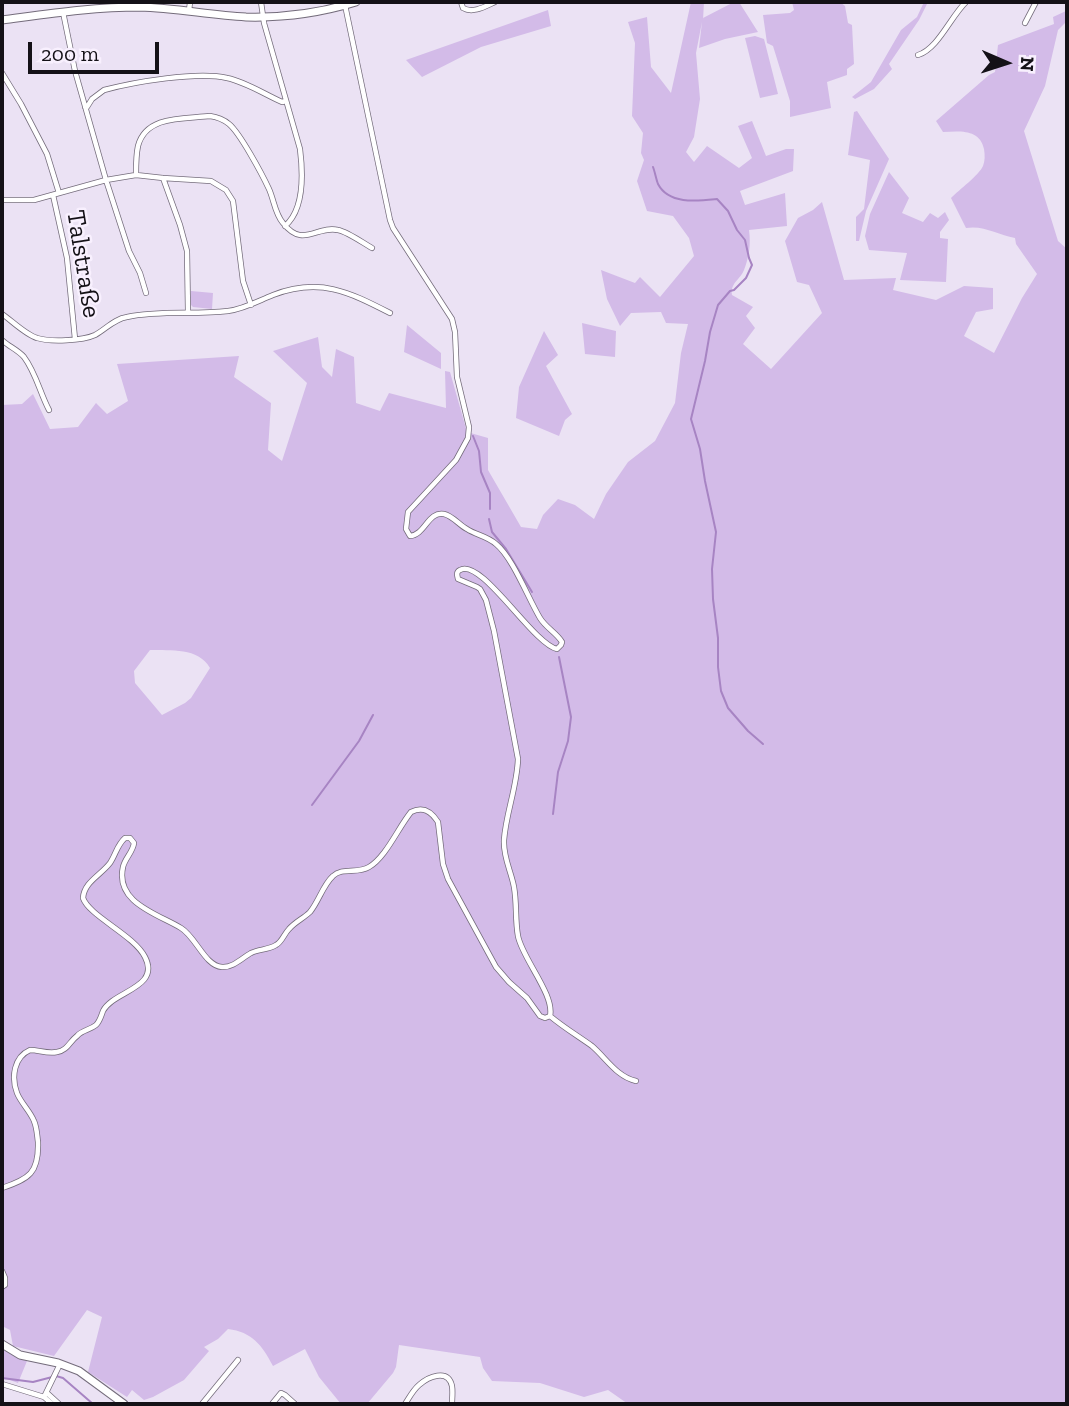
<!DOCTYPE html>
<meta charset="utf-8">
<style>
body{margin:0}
#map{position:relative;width:1069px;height:1406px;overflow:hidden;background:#ebe2f4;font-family:"Zilla Slab",serif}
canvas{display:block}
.frame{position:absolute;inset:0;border:4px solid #141117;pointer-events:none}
.north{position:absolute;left:971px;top:28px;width:70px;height:70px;-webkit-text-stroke:5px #f8f0fe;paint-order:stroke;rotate:93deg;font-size:19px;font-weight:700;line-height:28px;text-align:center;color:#141117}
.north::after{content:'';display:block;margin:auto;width:24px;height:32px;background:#141117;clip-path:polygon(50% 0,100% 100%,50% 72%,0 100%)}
.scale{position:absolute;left:28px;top:42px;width:131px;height:32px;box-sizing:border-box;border:4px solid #141117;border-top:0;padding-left:9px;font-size:21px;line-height:24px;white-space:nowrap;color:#141117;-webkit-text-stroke:5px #f8f0fe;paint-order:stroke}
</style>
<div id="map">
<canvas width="1069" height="1406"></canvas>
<div class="frame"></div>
<div class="north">N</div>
<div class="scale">200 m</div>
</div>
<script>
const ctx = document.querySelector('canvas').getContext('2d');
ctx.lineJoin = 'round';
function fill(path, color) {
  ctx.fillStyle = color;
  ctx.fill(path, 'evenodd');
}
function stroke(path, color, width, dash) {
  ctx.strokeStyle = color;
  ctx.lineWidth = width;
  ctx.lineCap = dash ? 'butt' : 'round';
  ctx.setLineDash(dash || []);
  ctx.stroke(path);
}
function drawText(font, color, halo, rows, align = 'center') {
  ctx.font = font + ' "Zilla Slab",serif';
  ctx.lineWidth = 5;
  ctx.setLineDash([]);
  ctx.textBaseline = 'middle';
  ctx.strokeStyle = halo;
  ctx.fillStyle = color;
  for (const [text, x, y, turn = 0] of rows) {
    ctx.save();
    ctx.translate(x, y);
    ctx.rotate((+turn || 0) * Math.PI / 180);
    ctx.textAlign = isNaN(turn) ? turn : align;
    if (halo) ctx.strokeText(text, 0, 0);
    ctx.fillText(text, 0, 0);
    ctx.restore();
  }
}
fill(new Path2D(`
 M691 2H704L703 20V18L734 2H739L758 32 725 39 699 48 702 22 696 53 700 99 694 137 686 152 694 162 707 146 739 168 752 158 738 126 752 121 766 156 786 149H794L793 171 740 191 745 205 785 193 787 226 749 230C751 245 749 257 744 270 740 280 730 283 732 295L753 307 746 316 755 328 743 344 771 369 822 313 809 285 797 282 785 241 798 218 813 210 822 202 844 280 896 278 893 290 936 300 964 286 993 288V309L976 312 964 336 994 353 1022 298 1037 274 1016 244 1015 238C998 235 984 225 966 228L951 198C959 190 979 175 983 166 985 161 985 155 984 149 980 129 960 131 943 132L936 121 989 75 995 72 998 45 1054 24 1053 17 1066 11 1067 21 1058 30 1045 86 1024 131 1058 241 1067 249V1404H628L608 1390 584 1397 540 1383 492 1381 483 1368 480 1357 399 1345 396 1367 393 1373 367 1404H341L319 1377 305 1349 273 1366C262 1345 252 1332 228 1329L218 1339 204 1347 209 1351 184 1380 153 1397 144 1400 132 1390 127 1397 88 1372 102 1317 87 1310 54 1356 13 1346 10 1330 2 1326V1289L7 1286V1278L2 1268V405L22 404 33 394 50 429 78 427 96 403 107 414 128 401 117 364 239 356 234 377 271 403 268 450 282 461 307 383 273 351 318 337 322 367 332 377 336 349 354 357 356 403 380 411 389 393 446 408 445 371 450 372 467 432 488 438V470L521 527 537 529 543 515 558 499 575 505 594 519 606 494 628 462 655 441 675 403 681 353 688 324 666 323 661 312 631 313 620 326 607 299 601 270 635 283 640 277 660 297 694 256 689 238 673 216 647 211 637 181 644 160 641 153 643 133 632 116 635 43 628 22 647 17 651 67 671 93ZM150 650C171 651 198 647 210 668L191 698 185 703 162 715 135 683 134 671Z
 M792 2H840L845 6 848 23 852 25 854 64 847 69V75L827 82 831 108 790 117V101L773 46 767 43 763 15 790 13 794 10Z
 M924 2H928L919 20 889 64 892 69 874 89 855 99 852 97 871 82 901 30 917 17Z
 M548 10 551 26 481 47 422 77 406 60Z
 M755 36 764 39 778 94 760 98 745 38Z
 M857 111 889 159 866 211 859 241H856V217L864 209 870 160 848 155 854 112Z
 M889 172 909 198 902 213 923 222 930 213 938 218 945 212 949 220 940 232V238L948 239 946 282 900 280 907 253 869 250 865 236 870 214Z
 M191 291 213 293 212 309 193 307 191 305Z
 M582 323 616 331 615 357 585 354Z
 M407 325 441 353V369L404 352Z
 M544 331 558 355 546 366 572 414 565 420 559 436 516 418 519 387Z
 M2 1349 19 1359 27 1361 18 1383 2 1377Z`), '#d3bbe8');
stroke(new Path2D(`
 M653 167C655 172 656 179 658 184 669 205 698 201 717 199L728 211 737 230 745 240 749 258 752 265 746 278 734 290 730 291 718 305 710 332 705 361 691 419 700 449 705 481 716 532 712 569 713 599 718 638V667L721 691 728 708 748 731 763 744
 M473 436 479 451 481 472 490 493V509
 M489 519 492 532 506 549 532 592
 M312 805 359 741 373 715
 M553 814 558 772 568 741 571 717 559 657
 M2 1378 33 1382 56 1376 63 1378 93 1404`), '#a784c3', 2);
const street = new Path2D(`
 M261 2 264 23 300 149C303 173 305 209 285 226
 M461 2 463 8C473 14 486 6 495 2
 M345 5 390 220 393 228 452 319 455 332 457 377 469 427 468 438 456 460 408 512 406 529 410 536C425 535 428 511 444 514 453 516 459 525 467 529 476 535 487 536 496 544 513 558 528 598 540 618 546 628 557 633 562 642L561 645 557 649C533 644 481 557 460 570 456 572 457 575 458 579L477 587 480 589 486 600 494 631 518 759C517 787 506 813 504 840 503 857 511 871 514 887 517 904 515 920 518 936 522 958 555 995 550 1016
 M189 11 190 2
 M63 12 75 71 106 180 129 251 140 273 146 293
 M1025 23 1036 2
 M918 55C938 49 951 16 966 2
 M2 73 21 104 47 154 59 193
 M85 107H87L92 99 104 90C134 82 198 71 227 78 246 82 264 94 282 102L286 101
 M136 175C136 166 136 155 138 146 146 115 184 119 210 116 217 117 223 119 229 124 240 133 262 174 269 189 274 200 275 214 283 223 303 249 317 225 338 230 348 232 363 243 372 248
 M163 178 180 225 187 251 188 312
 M53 195 67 258 75 339
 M2 200H34L106 180 136 175 163 178 211 181 226 190 233 201 243 281 251 305
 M2 314C11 320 26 335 37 338 50 342 82 341 95 335 106 329 114 319 127 317 160 310 195 315 228 311 244 309 258 301 273 295 320 277 349 292 390 313
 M2 340C8 346 18 350 24 357 36 373 40 393 49 410
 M2 1188C29 1179 39 1173 38 1142 37 1135 37 1128 34 1121 30 1111 21 1103 17 1093 11 1077 14 1057 30 1050 39 1050 47 1054 57 1052 68 1050 69 1042 77 1036 82 1030 90 1030 96 1025 100 1021 101 1016 103 1011 113 991 161 988 145 957 134 935 89 916 83 898 84 882 101 875 110 863 116 854 117 845 125 838H130L134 843C133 852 125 858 123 867 115 903 158 914 181 928 196 937 205 966 222 967 233 968 242 958 251 953 259 949 268 950 276 945 282 942 284 934 289 929 295 922 304 918 310 912 319 901 323 885 333 876 342 867 358 874 369 867 386 857 398 828 411 812 423 806 431 811 438 822L443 864 448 879 496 967 509 982 527 998 540 1016 545 1018 550 1016C563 1027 578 1036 592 1046 606 1058 617 1077 636 1081
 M2 1271 5 1278V1285L2 1287
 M2 1384 44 1397 60 1364
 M47 1393 59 1404
 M44 1397 52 1404
 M202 1404 238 1360
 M272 1404 281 1393 285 1395 295 1404
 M405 1404C409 1398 413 1390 419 1385 428 1377 448 1368 452 1386 453 1392 452 1399 452 1404`);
const secondary = new Path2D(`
 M2 1344 20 1355 58 1363 79 1371 124 1404`);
const primary = new Path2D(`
 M2 20C48 14 93 7 140 7 175 8 210 15 246 17 283 18 320 13 356 2`);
stroke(street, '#746c7b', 6);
stroke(secondary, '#746c7b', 9);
stroke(primary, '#746c7b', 9);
stroke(street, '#fff', 4.5);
stroke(secondary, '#fff', 7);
stroke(primary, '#fff', 7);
drawText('26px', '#141117', '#f8f0fe', [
 ["Talstraße",83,264,81]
]);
</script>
